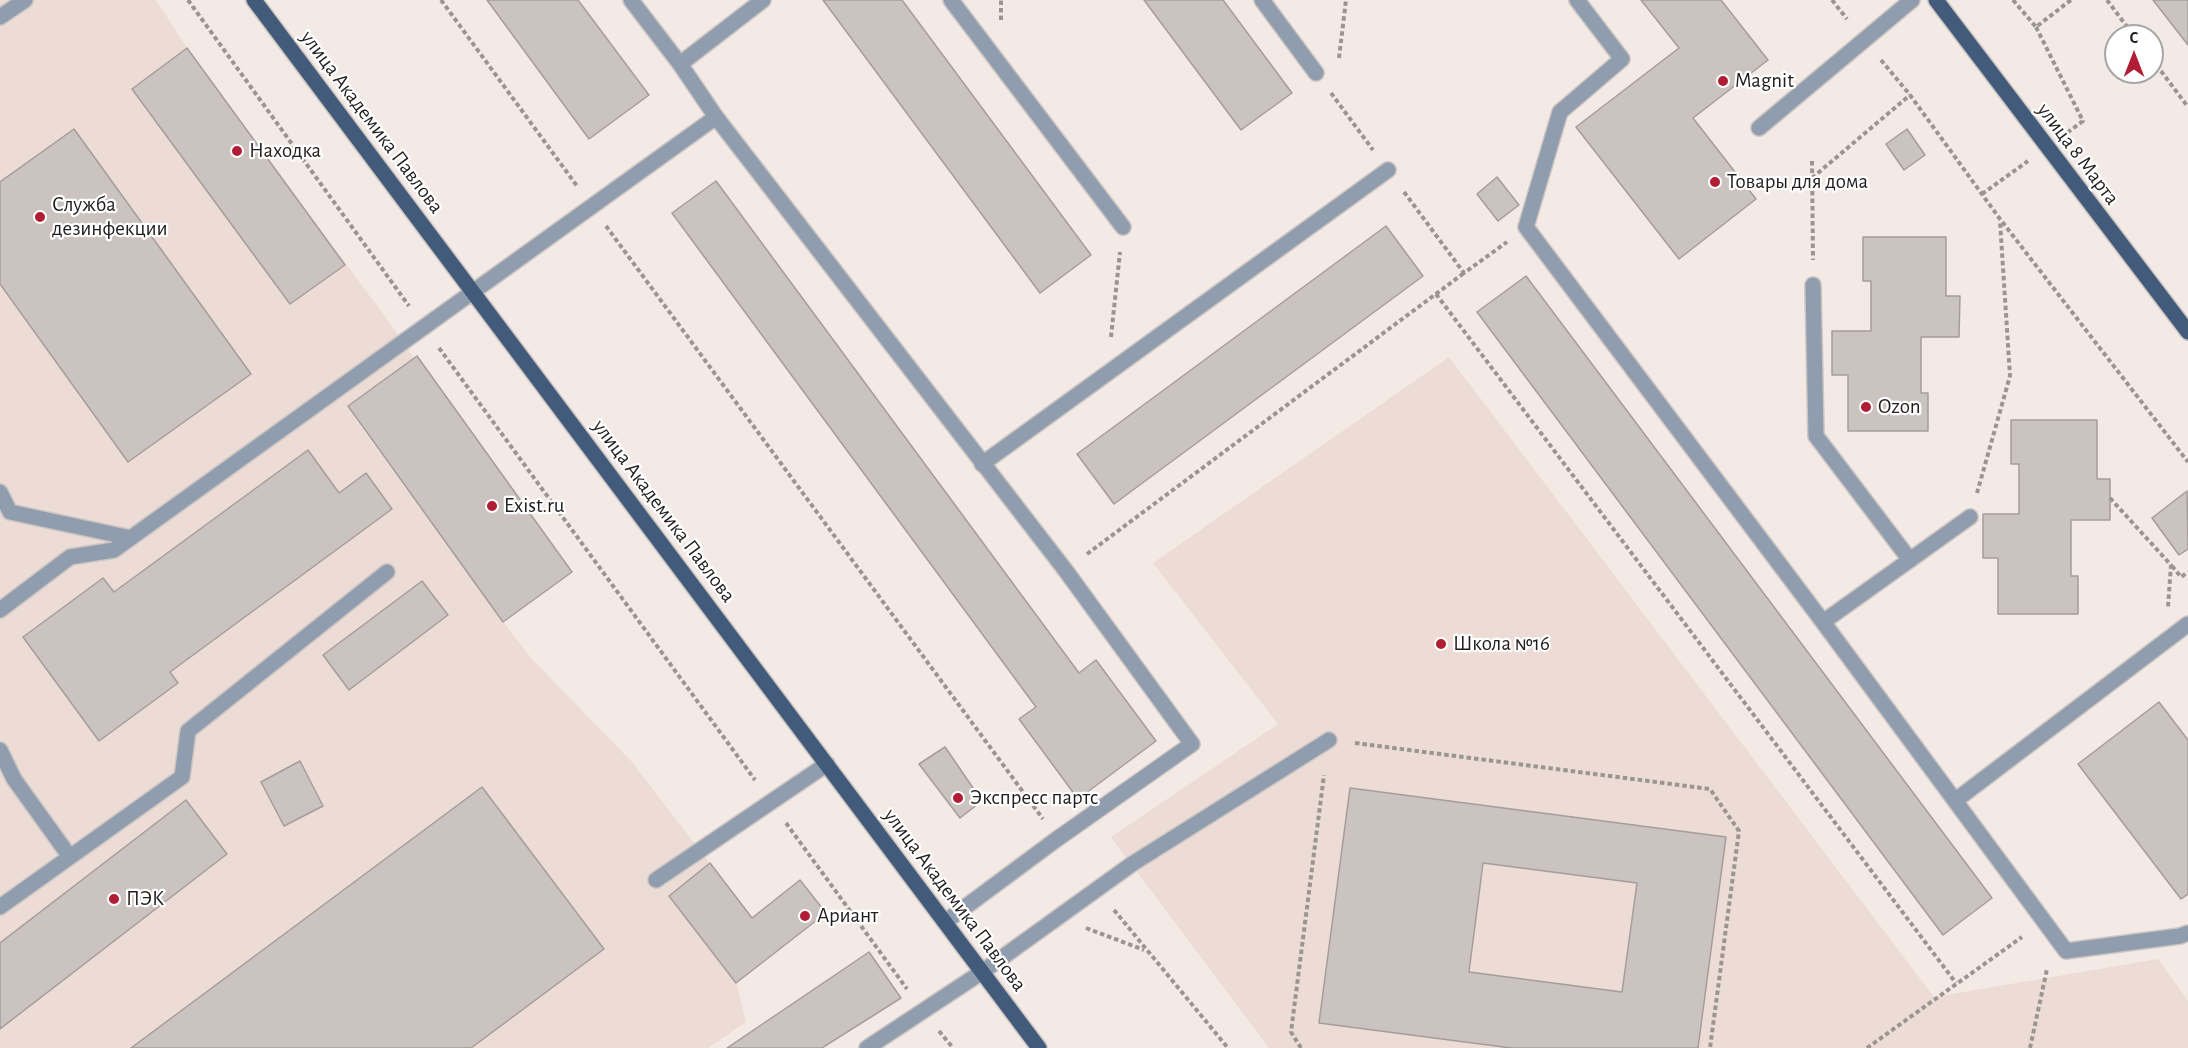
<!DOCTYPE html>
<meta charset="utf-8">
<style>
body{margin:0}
#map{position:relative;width:2188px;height:1048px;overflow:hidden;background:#f3eae6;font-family:"Alegreya Sans",sans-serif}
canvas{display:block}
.north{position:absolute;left:2104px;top:24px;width:60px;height:60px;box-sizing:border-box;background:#fff;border:2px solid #a6a5a5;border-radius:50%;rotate:0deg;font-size:16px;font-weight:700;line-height:24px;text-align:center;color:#211e1d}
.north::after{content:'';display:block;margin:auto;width:21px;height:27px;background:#b01d34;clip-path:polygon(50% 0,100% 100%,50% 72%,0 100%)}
</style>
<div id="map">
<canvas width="2188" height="1048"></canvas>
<div class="north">С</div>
</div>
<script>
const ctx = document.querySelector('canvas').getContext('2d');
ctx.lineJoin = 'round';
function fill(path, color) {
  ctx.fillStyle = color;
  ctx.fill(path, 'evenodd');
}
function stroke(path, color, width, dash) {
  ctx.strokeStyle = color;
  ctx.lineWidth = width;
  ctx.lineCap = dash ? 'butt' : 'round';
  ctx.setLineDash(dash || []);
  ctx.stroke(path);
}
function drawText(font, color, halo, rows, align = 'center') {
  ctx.font = font + ' "Alegreya Sans",sans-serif';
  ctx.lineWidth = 4.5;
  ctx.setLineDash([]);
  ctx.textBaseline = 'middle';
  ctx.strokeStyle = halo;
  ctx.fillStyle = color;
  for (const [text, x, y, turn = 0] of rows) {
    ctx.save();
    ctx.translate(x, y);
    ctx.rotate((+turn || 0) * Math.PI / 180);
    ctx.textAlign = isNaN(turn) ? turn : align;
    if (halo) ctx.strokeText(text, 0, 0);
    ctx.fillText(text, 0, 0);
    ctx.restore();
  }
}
fill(new Path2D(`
 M0 0H156L187 48 403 341 423 372 355 419 517 640 533 660 631 761 752 918 800 880 826 913 736 982 746 1022 708 1048H0Z
 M1449 357 1934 997 2158 959 2188 1001V1048H1269L1111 837 1278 724 1153 563Z`), '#eddcd5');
const building = new Path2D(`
 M487 0H578L649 95 589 139Z
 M823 0H902L1091 255 1040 293Z
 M1144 0H1223L1292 93 1241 130Z
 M1641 0H1721L1768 60 1693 118 1756 199 1679 259 1576 127 1679 48Z
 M2153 0H2188V45Z
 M187 48 345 265 290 304 132 89Z
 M74 129 251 374 128 462 0 284V182Z
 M1907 129 1925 155 1904 170 1886 144Z
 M1497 177 1519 205 1498 221 1477 194Z
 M716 181 1079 673 1096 660 1156 741 1078 799 1019 719 1036 707 672 213Z
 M1386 226 1423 276 1114 504 1077 454Z
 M1863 237H1946V296H1960L1959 337H1921V393H1928V431H1848V375H1832V331H1871V281H1863Z
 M1526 276 1992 898 1943 935 1477 312Z
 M417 356 572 572 503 622 348 406Z
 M2011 420H2097V479H2110V520H2071V576H2078V614H1998V558H1983V514H2019V464H2011Z
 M308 450 339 493 366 473 392 509 170 672 178 683 99 741 23 637 103 578 114 592Z
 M2187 491 2188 549 2179 555 2152 518Z
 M422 581 448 615 349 690 323 655Z
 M2159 702 2188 740V894L2181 899 2078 764Z
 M945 747 982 801 960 818 919 764Z
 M300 761 323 806 284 826 261 782Z
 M482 787 604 949 471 1048H131Z
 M1350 788 1726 837 1698 1048H1511L1319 1023ZM1483 863 1637 883 1622 992 1469 972Z
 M186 800 227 854 0 1029V943Z
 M710 863 752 918 800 880 826 913 736 983 669 896Z
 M869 952 901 998 822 1048H727Z`);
fill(building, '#cbc3bf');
stroke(building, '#a59d9a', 1.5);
const lane = new Path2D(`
 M631 0 680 64 716 117 1066 571 1192 744 1057 839 945 922
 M951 0 1123 227
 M1262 0 1316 73
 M1577 0 1622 59 1560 112 1526 227 1823 622 2066 951 2180 936 2188 933
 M0 17 25 0
 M680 64 763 0
 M1759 128 1912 0
 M1813 285 1816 436 1910 560
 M982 464 1388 170
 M0 492 10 512 131 538
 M0 610 70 557 114 550 716 117
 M1823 622 1970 517
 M0 750 14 779 70 857
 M1956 800 2188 624
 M656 880 827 764
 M0 907 182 777 188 731 387 572
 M867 1048 982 972 1132 864 1329 740`);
const primary = new Path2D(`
 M254 0 1039 1048
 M1936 0 2188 332`);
stroke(lane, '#cdc5c2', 18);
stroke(primary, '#cdc5c2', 18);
stroke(new Path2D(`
 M188 0 409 306
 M441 0 577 186
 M1832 0 1847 19
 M2013 0 2036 27 2071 0
 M2107 0 2134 36
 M1001 20V0
 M2036 27 2083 121 2068 132
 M1339 58 1346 0
 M2152 59 2188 107
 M1881 60 1910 95 2000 219 2188 462
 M1331 93 1373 150
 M1812 161 1813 260
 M1812 178 1910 95
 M1404 192 1464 273 1507 242
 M1982 194 2028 161
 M606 226 1043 819
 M1436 294 1956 983
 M1111 337 1120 252
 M439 348 755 780
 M1977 493 2010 376 2000 221
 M2110 498 2171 565 2168 607
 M1087 554 1464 273
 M2172 566 2181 577 2188 572
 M1355 743 1710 789 1739 831 1710 1048
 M786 823 907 989
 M1114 910 1228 1048
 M1086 928 1144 950
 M939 1031 953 1048
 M1301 1048 1291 1032 1324 775
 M1867 1048 2022 937
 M2030 1048 2047 969`), '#9b9592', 4, [4.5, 3]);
stroke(lane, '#8f9daf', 15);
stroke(primary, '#435b7b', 15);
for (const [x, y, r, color] of [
 [1723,81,6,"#b01d34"],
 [237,151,6,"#b01d34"],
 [1715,182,6,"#b01d34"],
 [40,217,6,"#b01d34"],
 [1866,407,6,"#b01d34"],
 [492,506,6,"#b01d34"],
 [1441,644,6,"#b01d34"],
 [958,798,6,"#b01d34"],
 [114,899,6,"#b01d34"],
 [805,916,6,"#b01d34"]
]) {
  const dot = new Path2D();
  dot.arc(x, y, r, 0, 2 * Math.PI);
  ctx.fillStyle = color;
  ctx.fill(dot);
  stroke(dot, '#fff', 2);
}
drawText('21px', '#211e1d', '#fff', [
 ["Magnit",1735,81],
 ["Находка",249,151],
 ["Товары для дома",1727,182],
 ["Служба",52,205],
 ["дезинфекции",52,229],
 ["Ozon",1878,407],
 ["Exist.ru",504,506],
 ["Школа №16",1453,644],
 ["Экспресс партс",970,798],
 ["ПЭК",126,899],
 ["Ариант",817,916]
], 'left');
drawText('21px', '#211e1d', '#fff', [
 ["улица Академика Павлова",372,122,53],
 ["улица 8 Марта",2078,154,53],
 ["улица Академика Павлова",664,511,53],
 ["улица Академика Павлова",955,900,53]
]);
</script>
